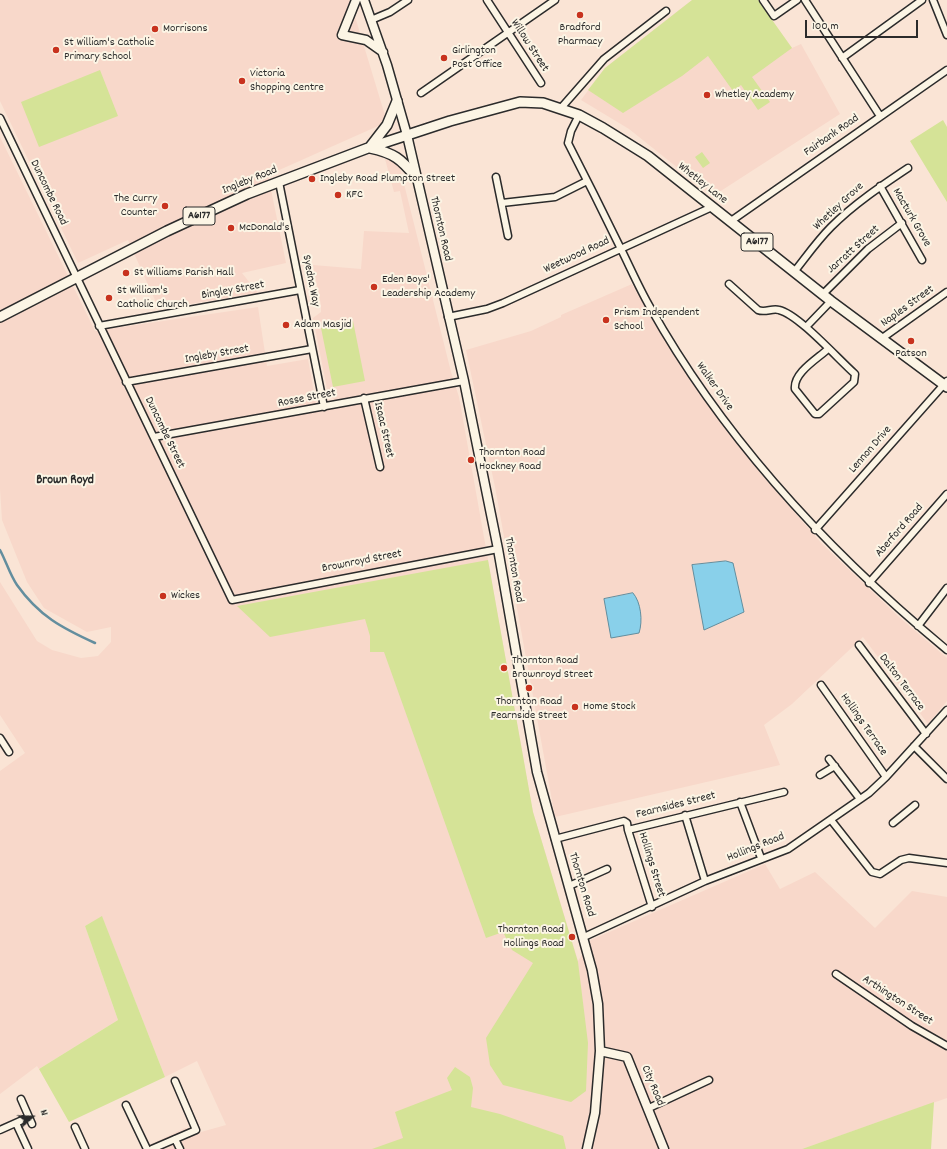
<!DOCTYPE html>
<style>
body{margin:0}
#map{position:relative;width:947px;height:1149px;overflow:hidden;background:#fae4d5;font-family:Dekko,sans-serif}
canvas{display:block}
.north{position:absolute;left:12px;top:1097px;width:40px;height:40px;-webkit-text-stroke:3px #fcf5e5;paint-order:stroke;rotate:70deg;font-size:11px;font-weight:700;line-height:16px;text-align:center;color:#2b2b2b}
.north::after{content:'';display:block;margin:auto;width:14px;height:18px;background:#2b2b2b;clip-path:polygon(50% 0,100% 100%,50% 72%,0 100%)}
.scale{position:absolute;left:805px;top:20px;width:113px;height:18px;box-sizing:border-box;border:2px solid #2b2b2b;border-top:0;padding-left:5px;font-size:12px;line-height:14px;white-space:nowrap;color:#2b2b2b;-webkit-text-stroke:3px #fcf5e5;paint-order:stroke}
</style>
<div id="map">
<canvas width="947" height="1149"></canvas>
<div class="north">N</div>
<div class="scale">100 m</div>
</div>
<script>
const ctx = document.querySelector('canvas').getContext('2d');
ctx.lineJoin = 'round';
function fill(path, color) {
  ctx.fillStyle = color;
  ctx.fill(path, 'evenodd');
}
function stroke(path, color, width, dash) {
  ctx.strokeStyle = color;
  ctx.lineWidth = width;
  ctx.lineCap = dash ? 'butt' : 'round';
  ctx.setLineDash(dash || []);
  ctx.stroke(path);
}
function drawText(font, color, halo, rows, align = 'center') {
  ctx.font = font + ' Dekko,sans-serif';
  ctx.lineWidth = 4;
  ctx.setLineDash([]);
  ctx.textBaseline = 'middle';
  ctx.strokeStyle = halo;
  ctx.fillStyle = color;
  for (const [text, x, y, turn = 0] of rows) {
    ctx.save();
    ctx.translate(x, y);
    ctx.rotate((+turn || 0) * Math.PI / 180);
    ctx.textAlign = isNaN(turn) ? turn : align;
    if (halo) ctx.strokeText(text, 0, 0);
    ctx.fillText(text, 0, 0);
    ctx.restore();
  }
}
fill(new Path2D(`
 M0 0H350L387 122 268 175 286 263 242 273 258 293 159 309 128 240 78 263 0 101Z
 M692 0H757L792 48 801 44 840 114 713 196 629 129 581 100 605 68Z
 M0 137 95 331 258 307 267 366 308 359 316 404 335 400 328 394 313 318 321 312V305L313 265 361 269 364 231 409 233 400 191 394 192 385 159 396 162 400 168 451 372 459 397 533 812 578 961 591 940 765 864 780 889 815 872 875 928 912 891 947 897V1098L802 1149H141L185 1128 201 1132 226 1125 197 1061 165 1077 102 917 85 926 118 1020 39 1069 37 1066 0 1094V771L25 753 0 715V582L37 641 52 650 81 658 98 656 111 642V627L87 632 44 608 27 582 2 520 0 489Z
 M632 284 701 395 761 474 822 544 899 617 947 658V701L928 724 863 637 792 704 764 725 780 765 555 817 495 487 466 350 531 331 561 317V315Z`), '#f8d8ca');
fill(new Path2D(`
 M692 0H758L792 48 752 77 770 102 758 110 741 85 733 91 708 56 682 76 623 113 588 90 605 68Z
 M100 70 118 116 39 147 21 102Z
 M943 120 947 127V202L910 141Z
 M702 152 710 163 703 168 695 157Z
 M353 321 365 381 333 387 321 328Z
 M488 560 533 812 578 962 588 1043 586 1091 571 1102 503 1085 490 1065 486 1038 533 963 512 950 503 932 486 938 384 652H370V636L365 619 270 637 237 606Z
 M102 916 165 1077 69 1122 39 1069 118 1020 85 926Z
 M455 1067 470 1077 473 1088 471 1107 500 1114 563 1136 566 1149H372L403 1138 395 1112 452 1090 447 1078Z
 M934 1102 931 1149H802Z`), '#d5e397');
const water = new Path2D(`
 M726 561 733 563 744 612 704 630 692 565Z
 M633 593C641 602 643 621 639 633L611 638 604 599Z`);
fill(water, '#89d0ea');
stroke(water, '#638e9e', 1);
stroke(new Path2D(`
 M0 550C6 561 10 575 17 585 39 616 62 628 95 643`), '#638e9e', 2.5);
const street = new Path2D(`
 M487 0 541 83
 M763 0 774 16 797 0
 M805 0 880 116
 M933 0 947 35
 M371 20 390 12 408 0
 M842 58 922 0
 M421 93 555 0
 M561 108 604 59 666 11
 M579 115 571 131 568 143C586 178 603 212 620 247 630 267 639 288 650 307 725 441 830 553 947 650
 M0 118 232 600 498 549
 M496 177 508 236
 M279 182 324 407
 M880 186 922 260
 M502 203 555 197 587 181
 M731 221 947 70
 M794 272C806 257 817 241 831 227 854 204 881 186 908 168
 M729 284 758 310C765 313 772 308 779 310 798 314 838 359 855 374L854 382 819 414H815L795 389C793 373 817 359 828 349
 M822 295 868 249 902 223
 M448 317 487 309 503 303 712 207
 M99 326 300 290
 M806 327 831 301
 M881 339 947 292
 M126 382 312 349
 M364 398 380 467
 M154 437 464 381
 M815 530 947 381
 M869 583 947 494
 M918 626 947 588
 M859 645 926 734
 M821 685 886 777
 M0 738 9 752
 M914 746 947 779
 M829 759 860 799
 M820 775 835 766
 M740 802 761 858
 M685 815 705 881
 M831 820 872 872 880 874 901 860 909 858 947 863
 M893 823 915 805
 M628 830 652 907
 M555 839 624 821 627 823 628 830 784 792
 M569 886 607 869
 M584 937 705 881 788 849 869 793 886 777 947 710
 M836 974 912 1026 947 1046
 M21 1099 32 1124
 M126 1105 147 1149
 M649 1108 709 1080
 M16 1123 28 1149
 M75 1127 85 1149
 M0 1130 29 1117
 M175 1139 180 1149
 M152 1149 196 1130 175 1081`);
const secondary = new Path2D(`
 M356 0 342 35 366 40 383 52
 M364 0 387 65 407 135 464 381 498 549 537 772 592 970 598 1004 600 1051 595 1113 587 1149
 M600 1051 627 1057 664 1149`);
const primary = new Path2D(`
 M370 147 387 125 397 101
 M370 148C394 153 401 159 416 177
 M0 317 167 231 247 194 368 148 450 121 520 102 543 103 579 115 603 128 648 156 831 301 947 387`);
stroke(street, '#2b2b2b', 9);
stroke(secondary, '#2b2b2b', 11);
stroke(primary, '#2b2b2b', 12);
stroke(street, '#fcf5e5', 6);
stroke(secondary, '#fcf5e5', 8);
stroke(primary, '#fcf5e5', 9);
for (const [x, y, r, color] of [
 [580,15,4,"#c8321e"],
 [155,29,4,"#c8321e"],
 [56,50,4,"#c8321e"],
 [444,58,4,"#c8321e"],
 [242,81,4,"#c8321e"],
 [707,95,4,"#c8321e"],
 [312,179,4,"#c8321e"],
 [338,195,4,"#c8321e"],
 [165,206,4,"#c8321e"],
 [231,228,4,"#c8321e"],
 [126,273,4,"#c8321e"],
 [374,287,4,"#c8321e"],
 [109,298,4,"#c8321e"],
 [606,320,4,"#c8321e"],
 [286,325,4,"#c8321e"],
 [911,341,4,"#c8321e"],
 [471,460,4,"#c8321e"],
 [163,596,4,"#c8321e"],
 [504,668,4,"#c8321e"],
 [529,688,4,"#c8321e"],
 [575,707,4,"#c8321e"],
 [572,937,4,"#c8321e"]
]) {
  const dot = new Path2D();
  dot.arc(x, y, r, 0, 2 * Math.PI);
  ctx.fillStyle = color;
  ctx.fill(dot);
  stroke(dot, '#fcf5e5', 1.5);
}
for (const [x, y, w] of [
 [199,216,32],
 [757,242,32]
]) {
  const box = new Path2D();
  box.roundRect(x - w / 2, y - 9, w, 18, 3);
  ctx.fillStyle = '#fcf5e5';
  ctx.fill(box);
  stroke(box, '#2b2b2b', 1);
}
drawText('bold 11px', '#2b2b2b', null, [
 ["A6177",199,216],
 ["A6177",757,242]
]);
drawText('12px', '#2b2b2b', '#fcf5e5', [
 ["Bradford",580,28,"center"],
 ["Pharmacy",580,42,"center"],
 ["Morrisons",163,29],
 ["St William's Catholic",64,43],
 ["Primary School",64,57],
 ["Girlington",452,51],
 ["Post Office",452,65],
 ["Victoria",250,74],
 ["Shopping Centre",250,88],
 ["Whetley Academy",715,95],
 ["Ingleby Road Plumpton Street",320,179],
 ["KFC",346,195],
 ["The Curry",157,199,"right"],
 ["Counter",157,213,"right"],
 ["McDonald's",239,228],
 ["St Williams Parish Hall",134,273],
 ["Eden Boys'",382,280],
 ["Leadership Academy",382,294],
 ["St William's",117,291],
 ["Catholic Church",117,305],
 ["Prism Independent",614,313],
 ["School",614,327],
 ["Adam Masjid",294,325],
 ["Patson",911,354,"center"],
 ["Thornton Road",479,453],
 ["Hockney Road",479,467],
 ["Wickes",171,596],
 ["Thornton Road",512,661],
 ["Brownroyd Street",512,675],
 ["Thornton Road",529,702,"center"],
 ["Fearnside Street",529,716,"center"],
 ["Home Stock",583,707],
 ["Thornton Road",564,930,"right"],
 ["Hollings Road",564,944,"right"]
], 'left');
drawText('12px', '#2b2b2b', '#fcf5e5', [
 ["Willow Street",529,46,57],
 ["Fairbank Road",832,136,-35],
 ["Ingleby Road",250,181,-22],
 ["Whetley Lane",702,184,38],
 ["Duncombe Road",48,193,64],
 ["Whetley Grove",839,207,-43],
 ["Macturk Grove",911,218,60],
 ["Thornton Road",440,229,77],
 ["Jarratt Street",854,250,-42],
 ["Weetwood Road",577,256,-25],
 ["Syedna Way",310,281,79],
 ["Bingley Street",233,291,-10],
 ["Naples Street",908,307,-36],
 ["Ingleby Street",217,355,-10],
 ["Walker Drive",714,387,55],
 ["Rosse Street",307,399,-11],
 ["Isaac Street",383,430,77],
 ["Duncombe Street",164,433,64],
 ["Lennon Drive",871,450,-49],
 ["Aberford Road",900,531,-49],
 ["Brownroyd Street",362,562,-11],
 ["Thornton Road",513,570,80],
 ["Dalton Terrace",901,683,53],
 ["Hollings Terrace",863,725,55],
 ["Fearnsides Street",676,806,-14],
 ["Hollings Road",756,848,-22],
 ["Hollings Street",651,865,73],
 ["Thornton Road",581,885,73],
 ["Arthington Street",897,1001,33],
 ["City Road",652,1086,67]
]);
drawText('bold 13px', '#2b2b2b', '#fcf5e5', [
 ["Brown Royd",65,481]
]);
</script>
